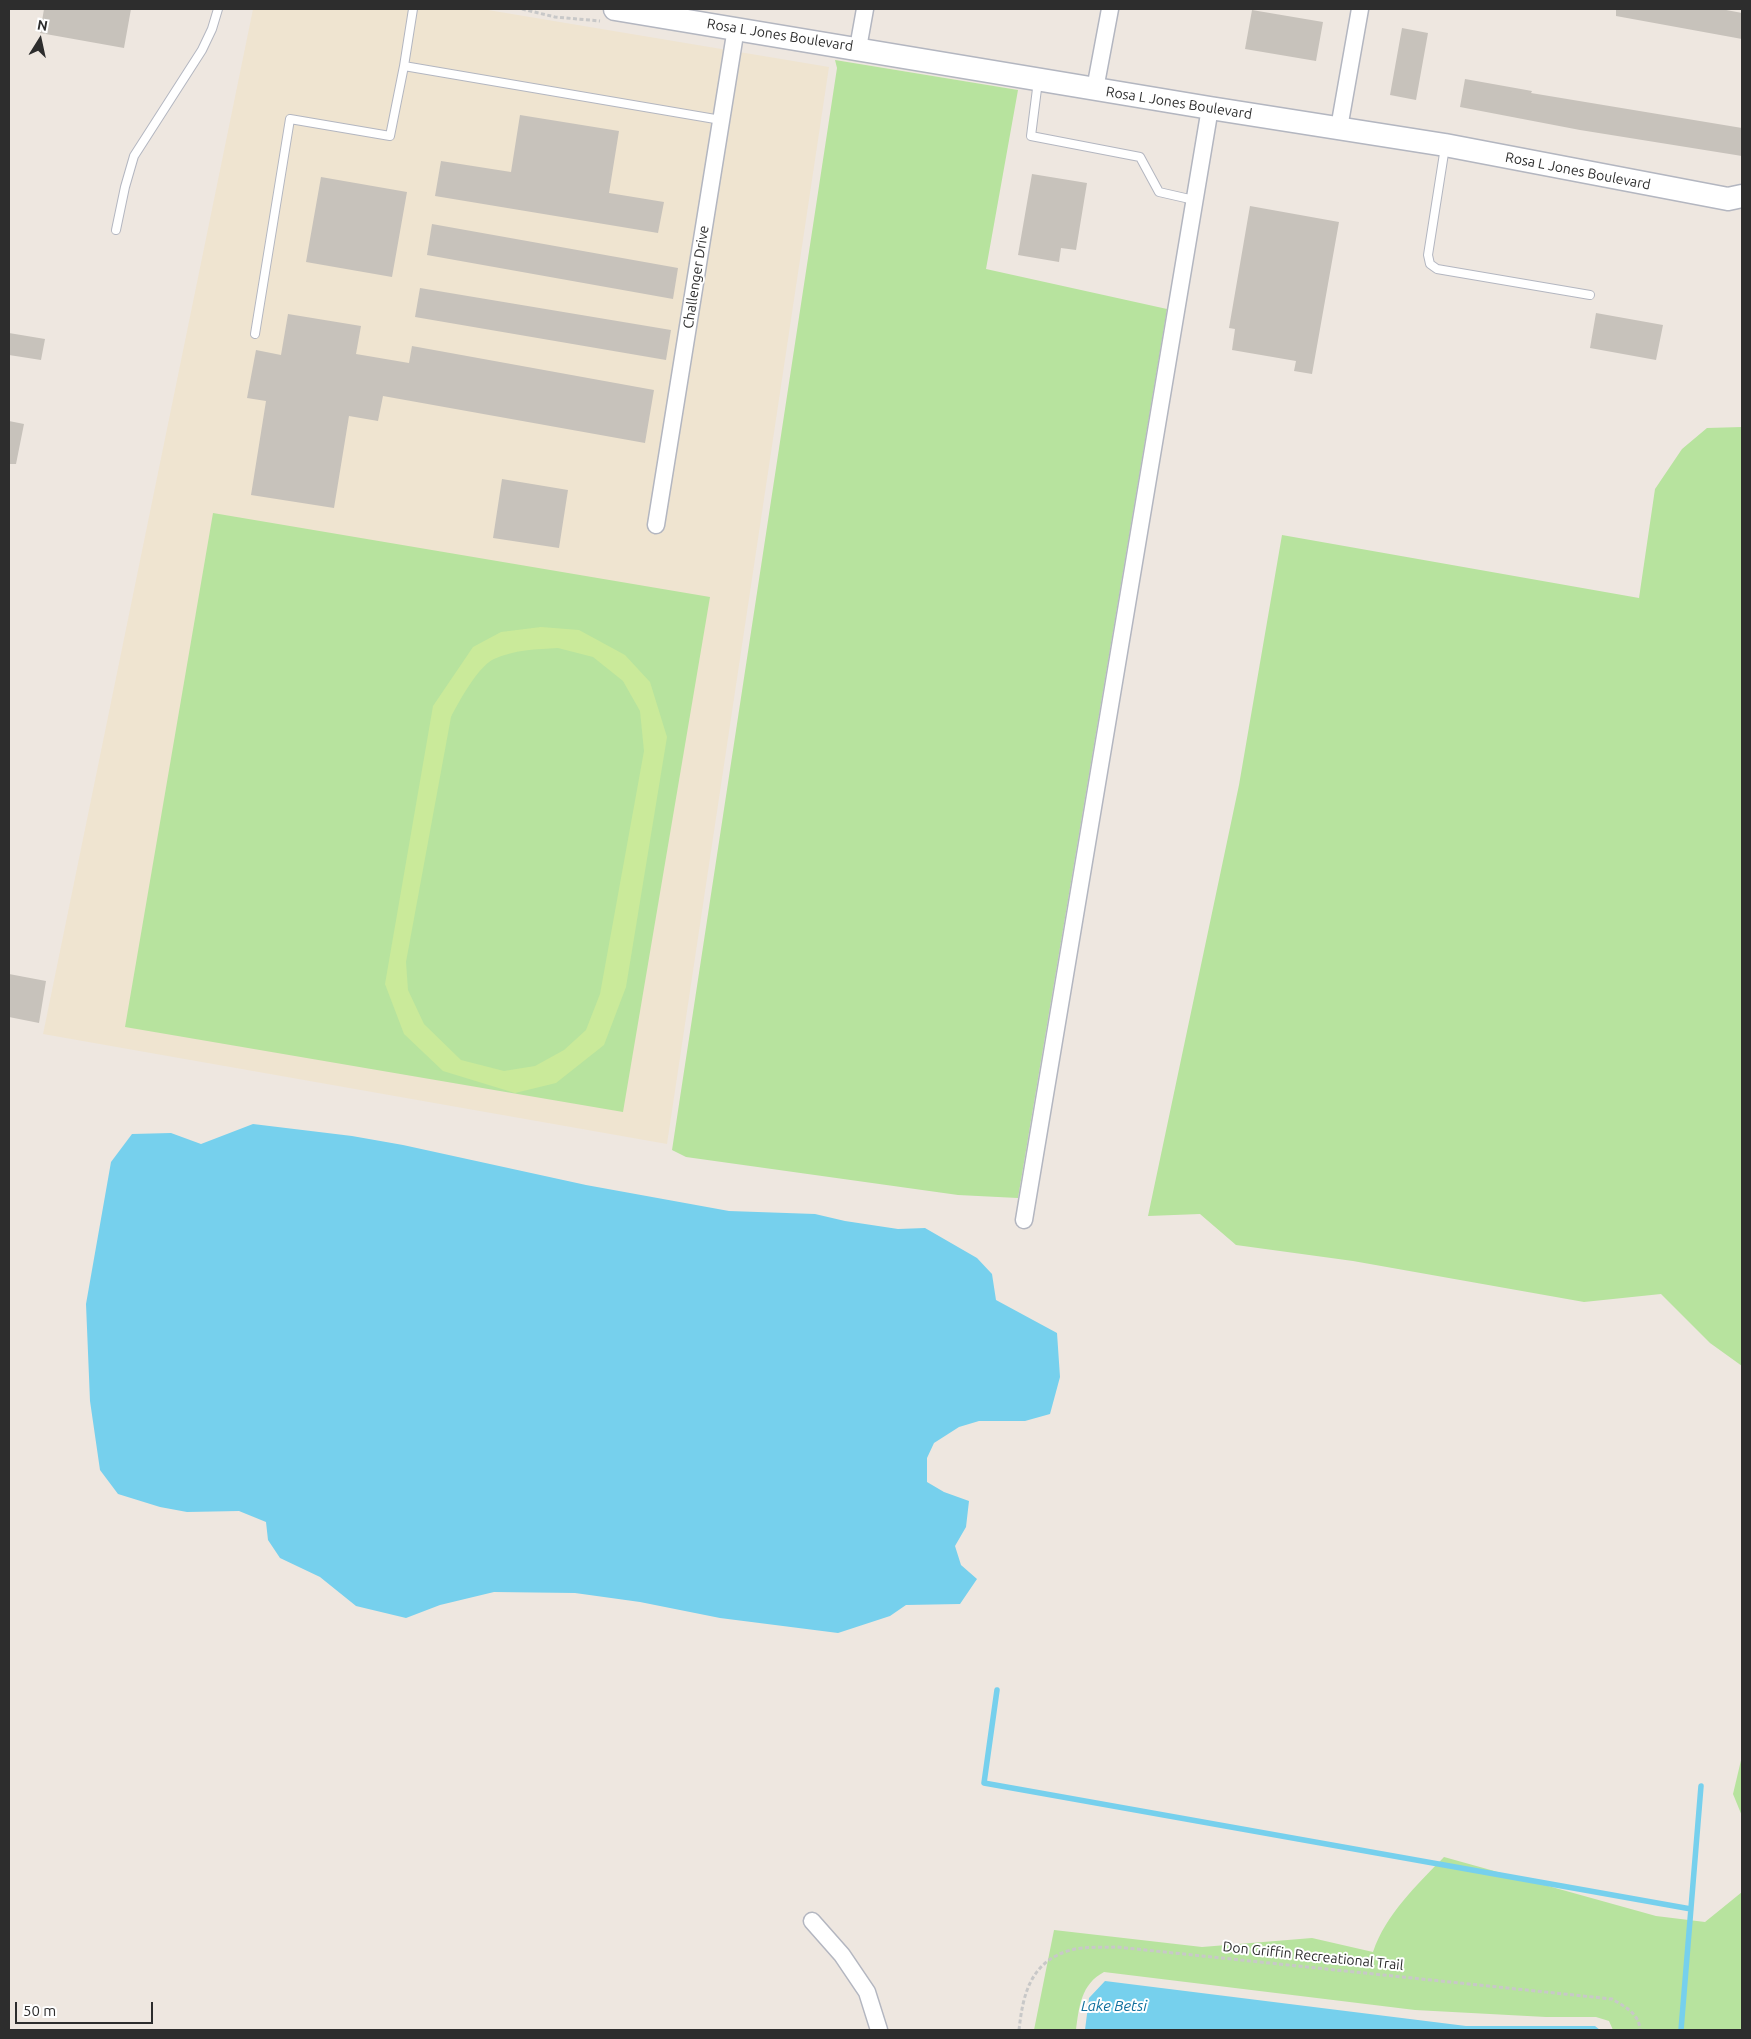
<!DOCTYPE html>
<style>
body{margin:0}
#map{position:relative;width:1751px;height:2039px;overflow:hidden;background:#eee7e0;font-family:Ubuntu,sans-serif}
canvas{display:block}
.frame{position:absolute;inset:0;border:10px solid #2d2d2d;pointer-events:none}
.north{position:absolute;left:15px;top:15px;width:50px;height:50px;-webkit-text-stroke:4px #fff;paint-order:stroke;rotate:10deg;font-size:14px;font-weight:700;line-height:20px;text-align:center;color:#2d2d2d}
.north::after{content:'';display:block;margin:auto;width:18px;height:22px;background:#2d2d2d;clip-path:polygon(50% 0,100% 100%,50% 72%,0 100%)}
.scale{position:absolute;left:15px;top:2002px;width:138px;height:22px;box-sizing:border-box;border:2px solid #2d2d2d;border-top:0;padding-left:6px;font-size:15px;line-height:18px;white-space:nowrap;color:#2d2d2d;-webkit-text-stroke:4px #fff;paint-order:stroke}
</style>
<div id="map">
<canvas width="1751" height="2039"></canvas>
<div class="frame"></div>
<div class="north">N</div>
<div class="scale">50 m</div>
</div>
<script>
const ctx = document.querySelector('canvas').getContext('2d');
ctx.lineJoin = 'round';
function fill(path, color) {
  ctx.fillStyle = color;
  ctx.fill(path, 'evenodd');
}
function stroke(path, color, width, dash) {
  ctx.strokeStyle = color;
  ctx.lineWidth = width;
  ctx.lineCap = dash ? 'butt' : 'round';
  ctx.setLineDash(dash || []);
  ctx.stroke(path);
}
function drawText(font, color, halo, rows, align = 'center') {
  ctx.font = font + ' Ubuntu,sans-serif';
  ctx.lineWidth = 4;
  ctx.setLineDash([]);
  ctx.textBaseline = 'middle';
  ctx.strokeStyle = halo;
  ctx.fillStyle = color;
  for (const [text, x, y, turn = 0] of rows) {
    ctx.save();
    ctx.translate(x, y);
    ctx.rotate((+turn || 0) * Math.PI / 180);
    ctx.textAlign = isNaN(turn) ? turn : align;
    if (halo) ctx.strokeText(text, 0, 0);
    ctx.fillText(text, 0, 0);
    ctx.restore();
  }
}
fill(new Path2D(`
 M253 9H482L829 67 667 1144 43 1034Z`), '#efe4d0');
fill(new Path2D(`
 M835 60 1018 90 986 269 1167 309 1018 1198 958 1195 686 1157 672 1150 837 68Z
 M1742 427V1366L1710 1343 1661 1294 1584 1302 1353 1261 1236 1245 1200 1214 1148 1216 1239 785 1282 535 1639 598 1655 489 1682 449 1707 428Z
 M213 513 710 597 623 1112 125 1027Z
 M1742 1756V1816L1733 1794Z
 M1444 1857 1656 1916 1705 1922 1742 1892V2030H1613L1609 2021 1596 2017H1546L1415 2010 1104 1972C1081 1984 1079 2007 1076 2030H1034L1054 1930 1202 1947 1312 1938 1373 1952C1386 1914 1416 1886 1444 1857Z`), '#b7e39e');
fill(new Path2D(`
 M541 627 579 630 625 655 650 682 667 737 626 987 604 1045 556 1083 515 1093 443 1071 404 1034 385 984 433 706 473 647 501 632ZM558 648 593 657 623 681 640 711 644 751 600 994 586 1030 564 1050 535 1066 504 1071 461 1060 424 1024 408 990 406 962 451 717C458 703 479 665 494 659 513 650 537 649 558 648Z`), '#caea9a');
fill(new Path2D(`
 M253 1124 352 1136 403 1145 586 1185 729 1211 815 1214 845 1221 898 1229 925 1228 977 1258 992 1274 996 1300 1057 1333 1060 1377 1050 1414 1025 1421H979L959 1427 934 1443 927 1458V1482L944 1492 969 1501 966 1527 955 1546 961 1565 977 1579 960 1604 906 1605 890 1616 838 1633 720 1618 640 1602 575 1593 494 1592 440 1605 406 1618 356 1606 320 1577 280 1558 268 1540 266 1522 239 1511 187 1512 160 1507 118 1494 100 1470 90 1401 86 1304 111 1162 132 1134 171 1133 201 1144Z
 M1105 1981 1466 2026H1595L1600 2030H1085L1089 1998Z`), '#76d0ed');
stroke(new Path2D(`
 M997 1690 984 1783 1691 1909
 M1681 2030 1701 1786`), '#76d0ed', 5.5);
fill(new Path2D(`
 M44 9H131L124 48 40 33Z
 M1616 9H1721L1742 13V39L1616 16Z
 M1252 10 1323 22 1316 61 1245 49Z
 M1402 28 1428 33 1416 100 1390 95Z
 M1465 79 1532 91 1531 93 1742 128V156L1580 130 1460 107Z
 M520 115 619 131 609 193 664 202 658 233 435 196 441 161 511 172Z
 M1032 174 1087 183 1076 250 1061 248 1059 262 1018 255Z
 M321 177 407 192 392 277 306 262Z
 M1250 206 1339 222 1312 374 1294 371 1296 361 1232 350 1235 329 1229 328Z
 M432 224 678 268 673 299 427 255Z
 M420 288 671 330 666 360 415 317Z
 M1596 313 1663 325 1656 360 1590 348Z
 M288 314 361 326 356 354 409 363 412 346 654 390 645 443 383 396 378 421 349 416 334 508 251 495 266 401 247 398 256 350 281 355Z
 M9 333 45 339 41 360 9 355Z
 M9 421 24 424 16 464H9Z
 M502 479 568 490 559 548 493 538Z
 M9 974 46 981 39 1023 9 1017Z`), '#c7c2bb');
const lane = new Path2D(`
 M413 9 404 66 721 120
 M1038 81 1031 136 1140 157 1159 192 1194 200
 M1445 147 1428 255 1430 264 1437 269 1590 295
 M116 230 125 187 134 156 202 50 212 29 218 9
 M255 334 290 119 390 136 404 66`);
const street = new Path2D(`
 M858 48 865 9
 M1095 89 1110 9
 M1339 128 1360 9
 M656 525 736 28
 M1024 1220 1210 108
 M812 1921 842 1955 867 1992 879 2030`);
const secondary = new Path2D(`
 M615 9 1210 108 1445 145 1728 199 1742 196`);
stroke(lane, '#b3b6c0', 10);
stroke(street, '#b3b6c0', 19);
stroke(secondary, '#b3b6c0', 25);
stroke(new Path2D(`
 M522 9 555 17 600 21
 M1019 2030C1023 1993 1031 1961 1071 1950 1085 1946 1102 1948 1117 1947L1612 1999C1625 2007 1639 2013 1640 2030`), '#c8c8c8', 3, [4, 2.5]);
stroke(lane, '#fff', 8);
stroke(street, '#fff', 16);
stroke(secondary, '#fff', 22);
drawText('14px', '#2d2d2d', '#fff', [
 ["Rosa L Jones Boulevard",780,35,9],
 ["Rosa L Jones Boulevard",1179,103,9],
 ["Rosa L Jones Boulevard",1578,171,11],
 ["Challenger Drive",696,277,-81],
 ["Don Griffin Recreational Trail",1313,1956,6]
]);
drawText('italic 15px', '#10709e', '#fff', [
 ["Lake Betsi",1114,2006]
]);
</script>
